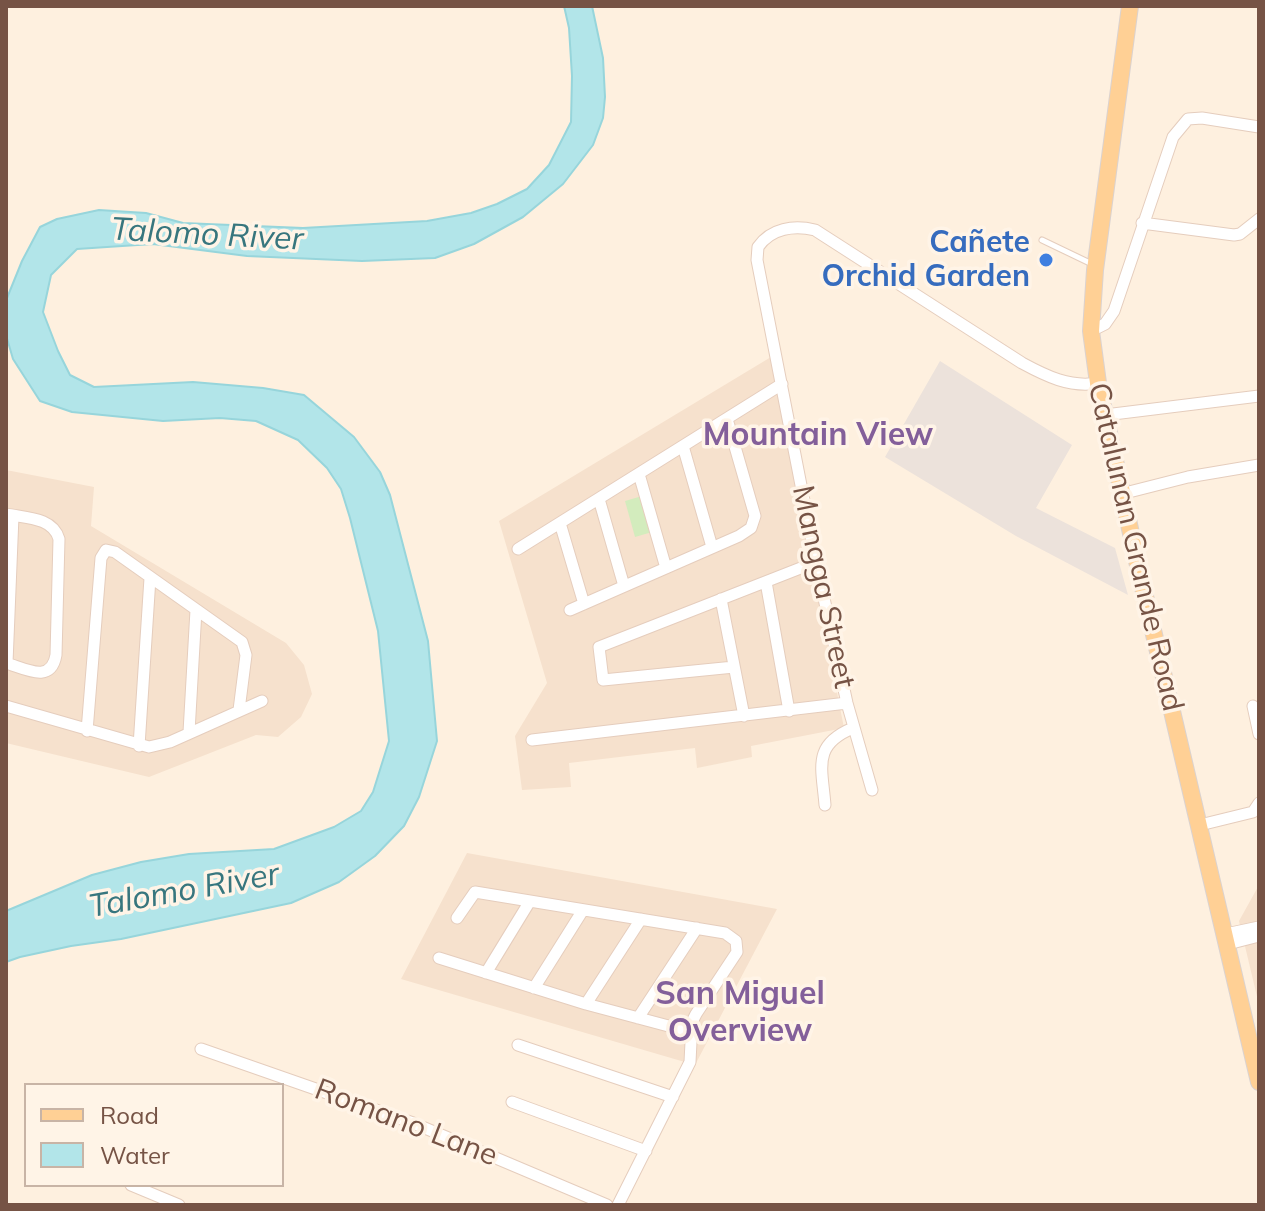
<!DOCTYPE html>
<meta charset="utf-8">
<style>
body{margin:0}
#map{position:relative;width:1265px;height:1211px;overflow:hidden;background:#fef0df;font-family:Mulish,sans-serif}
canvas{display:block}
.frame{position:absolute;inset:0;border:8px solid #765345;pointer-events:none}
.legend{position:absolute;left:24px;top:1083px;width:260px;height:104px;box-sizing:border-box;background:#fff4e7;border:2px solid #c8b4a6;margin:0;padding:10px 14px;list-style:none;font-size:24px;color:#765345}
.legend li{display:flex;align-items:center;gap:16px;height:40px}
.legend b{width:40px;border:2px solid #c8b4a6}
</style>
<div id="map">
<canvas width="1265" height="1211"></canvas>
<div class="frame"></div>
<ul class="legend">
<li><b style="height:10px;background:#ffd095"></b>Road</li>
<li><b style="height:22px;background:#b2e5e9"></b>Water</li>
</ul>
</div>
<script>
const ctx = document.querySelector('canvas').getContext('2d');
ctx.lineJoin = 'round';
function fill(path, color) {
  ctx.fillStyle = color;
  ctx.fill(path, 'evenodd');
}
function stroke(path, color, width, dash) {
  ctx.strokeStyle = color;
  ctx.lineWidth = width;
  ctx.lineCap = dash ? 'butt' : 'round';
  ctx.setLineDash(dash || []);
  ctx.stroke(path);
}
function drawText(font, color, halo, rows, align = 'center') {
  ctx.font = font + ' Mulish,sans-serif';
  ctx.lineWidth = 7;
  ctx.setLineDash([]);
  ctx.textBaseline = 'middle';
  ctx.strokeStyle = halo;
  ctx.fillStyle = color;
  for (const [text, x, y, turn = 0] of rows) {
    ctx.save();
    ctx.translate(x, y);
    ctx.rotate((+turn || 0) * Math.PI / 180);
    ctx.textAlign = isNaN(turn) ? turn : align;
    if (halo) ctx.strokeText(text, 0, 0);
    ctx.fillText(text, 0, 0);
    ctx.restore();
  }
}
fill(new Path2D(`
 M771 357 844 728 751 746 752 757 697 768 695 748 569 763 571 787 522 790 515 736 547 683 499 521Z
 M6 470 94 487 91 526 286 643 304 665 312 694 301 717 278 737 256 735 149 777 6 743Z
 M467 853 777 909 695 1065 401 979Z
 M1259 885V1005L1239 921Z`), '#f6e1cd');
fill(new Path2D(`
 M940 361 1072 445 1036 508 1115 548 1128 595 1016 536 885 457Z`), '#ece2db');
fill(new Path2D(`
 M649 494 659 530 635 537 625 501Z`), '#d3ecbd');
const water = new Path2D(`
 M564 6H592L603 58 605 97 603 118 593 145 563 184 523 217 474 244 435 258 362 261 247 256 153 244 107 247 77 249 51 275 43 312 58 351 70 375 94 387 193 382 263 388 304 395 354 437 380 472 390 495 428 641 437 741 419 797 404 826 375 856 339 882 291 903 121 939 71 946 20 957 6 962V911L92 875 141 862 189 854 274 849 334 827 361 811 373 792 389 741 378 631 350 518 341 489 327 468 298 440 256 421 220 418 163 421 72 412 40 401 13 359 6 335 7 298 22 261 40 227 57 219 99 210 146 213 183 223 303 228 427 221 471 213 497 204 527 189 549 165 571 122 572 76 569 28Z`);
fill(water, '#b2e5e9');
stroke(water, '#97d5db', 2);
const lane = new Path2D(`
 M1042 240 1092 264`);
const street = new Path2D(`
 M1142 223 1234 235 1240 234 1259 219
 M1091 331 1105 324 1114 311 1173 137 1188 119 1202 118 1259 127
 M1105 415 1259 396
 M683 446 712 547
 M639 474 666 568
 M1121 494 1188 477 1259 465
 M599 499 624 586
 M6 514C25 518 53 517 59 539L56 655C51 684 26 669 6 663
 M560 523 584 604
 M518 549 782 384
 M766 582 789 711
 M721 599 744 716
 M570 610 739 536 751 528 755 516 727 419
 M7 663 13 516
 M734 667 603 680 599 647 816 562
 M6 706 149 747 170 742 262 701
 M1253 706 1259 734
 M87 731 101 558 106 550 115 552 242 642 246 655 239 710
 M189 732 196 610
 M532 740 847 703
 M139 746 150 578
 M872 790 847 703 816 562 757 260 758 247C771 228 794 225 815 230L1022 363C1046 376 1070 388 1098 383
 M825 805C822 767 812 745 853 728
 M1200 825 1253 812 1259 803
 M457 918 475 892 725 933 736 941 737 952 696 1014 692 1022 690 1062 618 1205
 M1226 934 1259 927
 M1228 944 1259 936
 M439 958 586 1004 691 1032
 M486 973 530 901
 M534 988 583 910
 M586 1004 641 919
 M638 1018 697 928
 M518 1045 673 1097
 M201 1049 413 1123 607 1205
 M512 1102 646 1151
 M131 1185 179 1205`);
const primary = new Path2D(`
 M1130 6 1095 270 1091 331 1098 383 1141 579 1259 1082`);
stroke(lane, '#e5cdbd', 7);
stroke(street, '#e5cdbd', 13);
stroke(primary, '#dbd2cf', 18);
stroke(lane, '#fff', 5);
stroke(street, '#fff', 11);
stroke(primary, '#ffd095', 16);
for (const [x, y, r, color] of [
 [1046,260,8,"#3f7fe0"]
]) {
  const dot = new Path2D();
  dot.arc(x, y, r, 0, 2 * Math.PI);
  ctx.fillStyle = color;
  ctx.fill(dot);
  stroke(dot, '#fff4e7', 3);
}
drawText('bold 30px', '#366cbe', '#fff4e7', [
 ["Cañete",1030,243],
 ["Orchid Garden",1030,277]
], 'right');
drawText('30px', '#765345', '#fff4e7', [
 ["Catalunan Grande Road",1135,547,77],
 ["Mangga Street",823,587,78],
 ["Romano Lane",406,1123,21]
]);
drawText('italic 32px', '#37767e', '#fff4e7', [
 ["Talomo River",207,235,3],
 ["Talomo River",184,891,-10]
]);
drawText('bold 32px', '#835f9a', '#fff4e7', [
 ["Mountain View",818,435],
 ["San Miguel",740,994],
 ["Overview",740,1031]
]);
</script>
